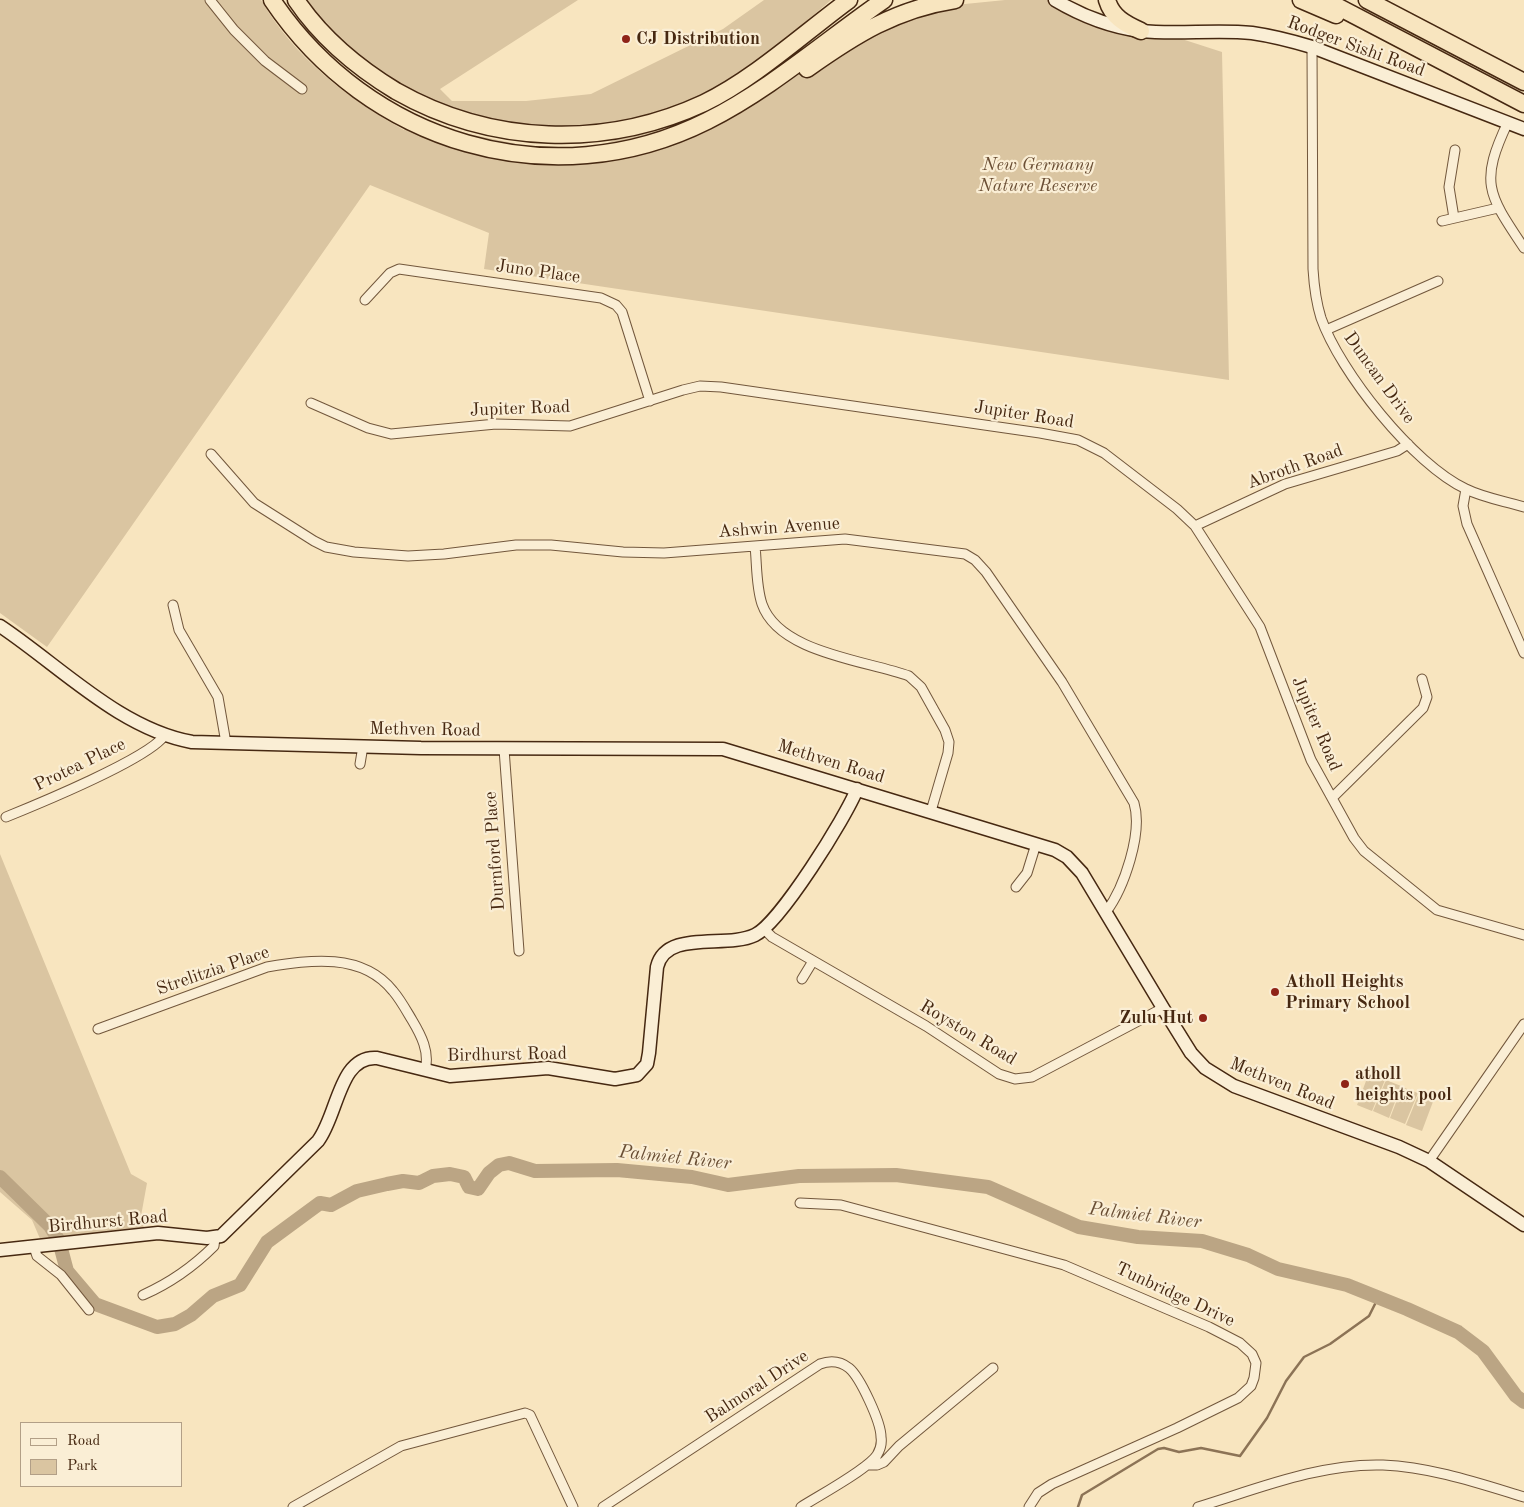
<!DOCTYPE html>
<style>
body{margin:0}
#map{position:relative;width:1524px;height:1507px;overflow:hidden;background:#f8e5bf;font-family:"Old Standard TT",serif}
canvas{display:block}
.legend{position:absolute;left:20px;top:1422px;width:162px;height:65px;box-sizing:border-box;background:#faeed5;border:1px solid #b29f87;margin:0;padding:6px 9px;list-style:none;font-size:15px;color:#462811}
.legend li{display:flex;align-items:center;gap:10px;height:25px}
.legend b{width:25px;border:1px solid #b29f87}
</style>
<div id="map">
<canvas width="1524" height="1507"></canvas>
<ul class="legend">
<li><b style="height:6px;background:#faeed5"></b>Road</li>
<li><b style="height:14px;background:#dac5a1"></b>Park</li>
</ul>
</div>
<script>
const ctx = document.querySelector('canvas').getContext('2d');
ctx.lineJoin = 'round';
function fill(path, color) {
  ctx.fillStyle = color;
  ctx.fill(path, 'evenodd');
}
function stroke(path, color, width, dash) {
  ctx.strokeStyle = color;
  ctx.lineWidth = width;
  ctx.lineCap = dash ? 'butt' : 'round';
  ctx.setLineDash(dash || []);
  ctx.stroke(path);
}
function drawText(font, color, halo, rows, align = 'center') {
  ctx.font = font + ' "Old Standard TT",serif';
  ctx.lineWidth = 4.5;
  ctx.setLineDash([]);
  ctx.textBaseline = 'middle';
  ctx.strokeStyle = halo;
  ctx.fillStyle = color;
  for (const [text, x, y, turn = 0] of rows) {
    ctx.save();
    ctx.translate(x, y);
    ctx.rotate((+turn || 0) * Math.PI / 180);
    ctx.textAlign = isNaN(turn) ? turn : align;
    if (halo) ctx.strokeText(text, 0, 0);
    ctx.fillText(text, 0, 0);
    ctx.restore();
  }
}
fill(new Path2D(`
 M0 0H261C294 57 348 99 404 130L410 122 576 156 839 47 915 9 1005 0H1061L1222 52 1229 380 484 269 489 233 370 185 47 647 0 613Z
 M298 0H578L440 89 452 101H526L591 94 723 29 764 0H831L755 66 705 101 616 130 488 127 367 71Z
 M0 854 131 1174 147 1183 141 1216 144 1228 41 1241 32 1220 0 1192Z
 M1369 1073 1385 1080 1372 1111 1357 1105Z
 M1386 1080 1401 1086 1389 1118 1373 1111Z
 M1402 1087 1418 1093 1405 1124 1390 1118Z
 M1419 1093 1434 1099 1422 1131 1406 1125Z`), '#dac5a1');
stroke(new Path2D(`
 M1078 1507 1082 1495 1158 1449 1164 1448 1179 1452 1201 1448 1240 1456 1267 1418 1286 1381 1304 1357 1330 1344 1369 1316 1378 1298`), '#8c7356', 2.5);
stroke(new Path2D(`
 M0 1177 50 1226 59 1241 67 1271 95 1304 157 1327 175 1324 191 1315 213 1296 240 1285 267 1242 320 1203 331 1205 357 1191 387 1184 403 1181 419 1183 433 1176 450 1174 464 1177 469 1187 478 1189 489 1173 499 1165 509 1163 535 1171 617 1170 692 1177 728 1185 799 1176 896 1175 988 1187 1079 1227 1138 1237 1202 1241 1248 1255 1278 1269 1347 1285 1407 1309 1458 1332 1483 1351 1516 1396 1524 1402`), '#bba584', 14);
const street = new Path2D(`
 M210 0 234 30 265 61 302 89
 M1312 47 1313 269C1314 285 1316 302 1321 318 1340 372 1413 464 1466 489 1484 498 1505 501 1524 507
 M1508 122C1479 183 1488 194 1524 248
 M1454 218 1449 187 1455 150
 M1442 221 1498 208
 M365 300 390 273 399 269 601 298 616 305 622 312 650 401
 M1326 330 1438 281
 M311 403 368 428 391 434 496 424 570 426 683 390 700 386 721 387 1040 433 1078 440 1104 453 1177 509 1195 526 1260 627 1311 760 1354 838 1364 851 1437 910 1524 935
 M211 454 254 503 314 541 326 547 354 552 408 556 444 554 516 545H551L623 552 664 553 845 539 965 554 975 560 986 572 1062 682 1134 803C1143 833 1124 888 1106 912
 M1466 489 1463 506 1467 524 1524 653
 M1195 526 1285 484 1397 451 1408 444
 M755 546C757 565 756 586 762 604 779 653 865 660 909 676L921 687 945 730 949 742 948 753 931 811
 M173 605 179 630 218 697 226 743
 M504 749 519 951
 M360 764 363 746
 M1332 798 1423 708 1427 697 1422 679
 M6 817C38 804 147 759 164 736
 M1016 887 1027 873 1036 844
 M764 929 772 937 926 1026 999 1074 1015 1079 1032 1077 1163 1008
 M802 979 813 961
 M98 1029 267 967C310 960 362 952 393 991 400 999 406 1010 412 1020 421 1035 430 1052 425 1070
 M1429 1161 1524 1024
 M800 1203 841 1205 1064 1265 1209 1327 1240 1343 1252 1354 1256 1363 1254 1378 1251 1386 1238 1398 1177 1428 1052 1484 1038 1493 1029 1507
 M34 1247 37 1256 61 1275 89 1310
 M143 1295C170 1283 193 1267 214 1246L215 1238
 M868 1465H877L884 1462 899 1446 993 1368
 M293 1507 401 1446 525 1413 530 1415 573 1507
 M603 1507 820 1364C831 1360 840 1361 849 1368 860 1377 881 1422 881 1437 882 1443 880 1450 877 1455 867 1470 818 1496 801 1507
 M1198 1507C1257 1489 1320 1463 1383 1465 1431 1467 1478 1483 1524 1497`);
const secondary = new Path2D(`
 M1055 0C1082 16 1110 27 1141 31 1178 35 1215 29 1252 33 1273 36 1292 41 1312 47L1524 129
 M0 626C60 666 120 729 192 742L421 748 723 749 1055 850 1067 857 1082 873 1163 1008 1191 1053 1205 1068 1234 1086 1399 1147 1429 1161 1524 1225
 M0 1250 158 1233 207 1238 221 1236 318 1141C338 1115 339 1055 377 1058L450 1076 548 1068 615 1079 637 1075 647 1064 649 1053 657 967C666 929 726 949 755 935 780 923 846 817 857 789`);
const highway = new Path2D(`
 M272 0C368 143 551 199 707 121 771 89 826 40 884 0
 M296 0C321 37 358 68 396 91 491 145 605 149 704 103 754 79 804 33 849 0
 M1107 0C1112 17 1125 24 1141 31
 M1301 0 1336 15
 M1325 0 1524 104
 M1367 0 1524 82
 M807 69C855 35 896 9 955 0`);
stroke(street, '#72573c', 11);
stroke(secondary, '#462811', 15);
stroke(highway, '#462811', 19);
stroke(street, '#faeed5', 9);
stroke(secondary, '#faeed5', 12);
stroke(highway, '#f8e5bf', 16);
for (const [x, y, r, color] of [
 [626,39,5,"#8f2418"],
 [1275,992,5,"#8f2418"],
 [1203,1018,5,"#8f2418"],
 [1345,1084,5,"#8f2418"]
]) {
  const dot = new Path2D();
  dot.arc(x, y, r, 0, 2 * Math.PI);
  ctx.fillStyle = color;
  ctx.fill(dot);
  stroke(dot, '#faeed5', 2);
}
drawText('bold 18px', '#462811', '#faeed5', [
 ["CJ Distribution",636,39],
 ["Atholl Heights",1285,982],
 ["Primary School",1285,1003],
 ["Zulu Hut",1193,1018,"right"],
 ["atholl",1355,1074],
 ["heights pool",1355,1095]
], 'left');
drawText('18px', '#462811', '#faeed5', [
 ["Rodger Sishi Road",1356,47,20],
 ["Juno Place",538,272,8],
 ["Duncan Drive",1379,378,54],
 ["Jupiter Road",520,409,-2],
 ["Jupiter Road",1024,415,9],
 ["Abroth Road",1295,467,-20],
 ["Ashwin Avenue",779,528,-4],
 ["Jupiter Road",1316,724,67],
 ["Methven Road",425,730,1],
 ["Methven Road",831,762,17],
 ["Protea Place",80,765,-26],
 ["Durnford Place",495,851,-94],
 ["Strelitzia Place",213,971,-19],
 ["Royston Road",968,1033,31],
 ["Birdhurst Road",507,1055,-1],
 ["Methven Road",1282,1084,22],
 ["Birdhurst Road",108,1222,-5],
 ["Tunbridge Drive",1175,1295,25],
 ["Balmoral Drive",757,1387,-33]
]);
drawText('italic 18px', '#6b4f35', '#faeed5', [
 ["New Germany",1038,165],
 ["Nature Reserve",1038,186]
]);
drawText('italic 19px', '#694e34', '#faeed5', [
 ["Palmiet River",675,1158,6],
 ["Palmiet River",1145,1216,7]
]);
</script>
